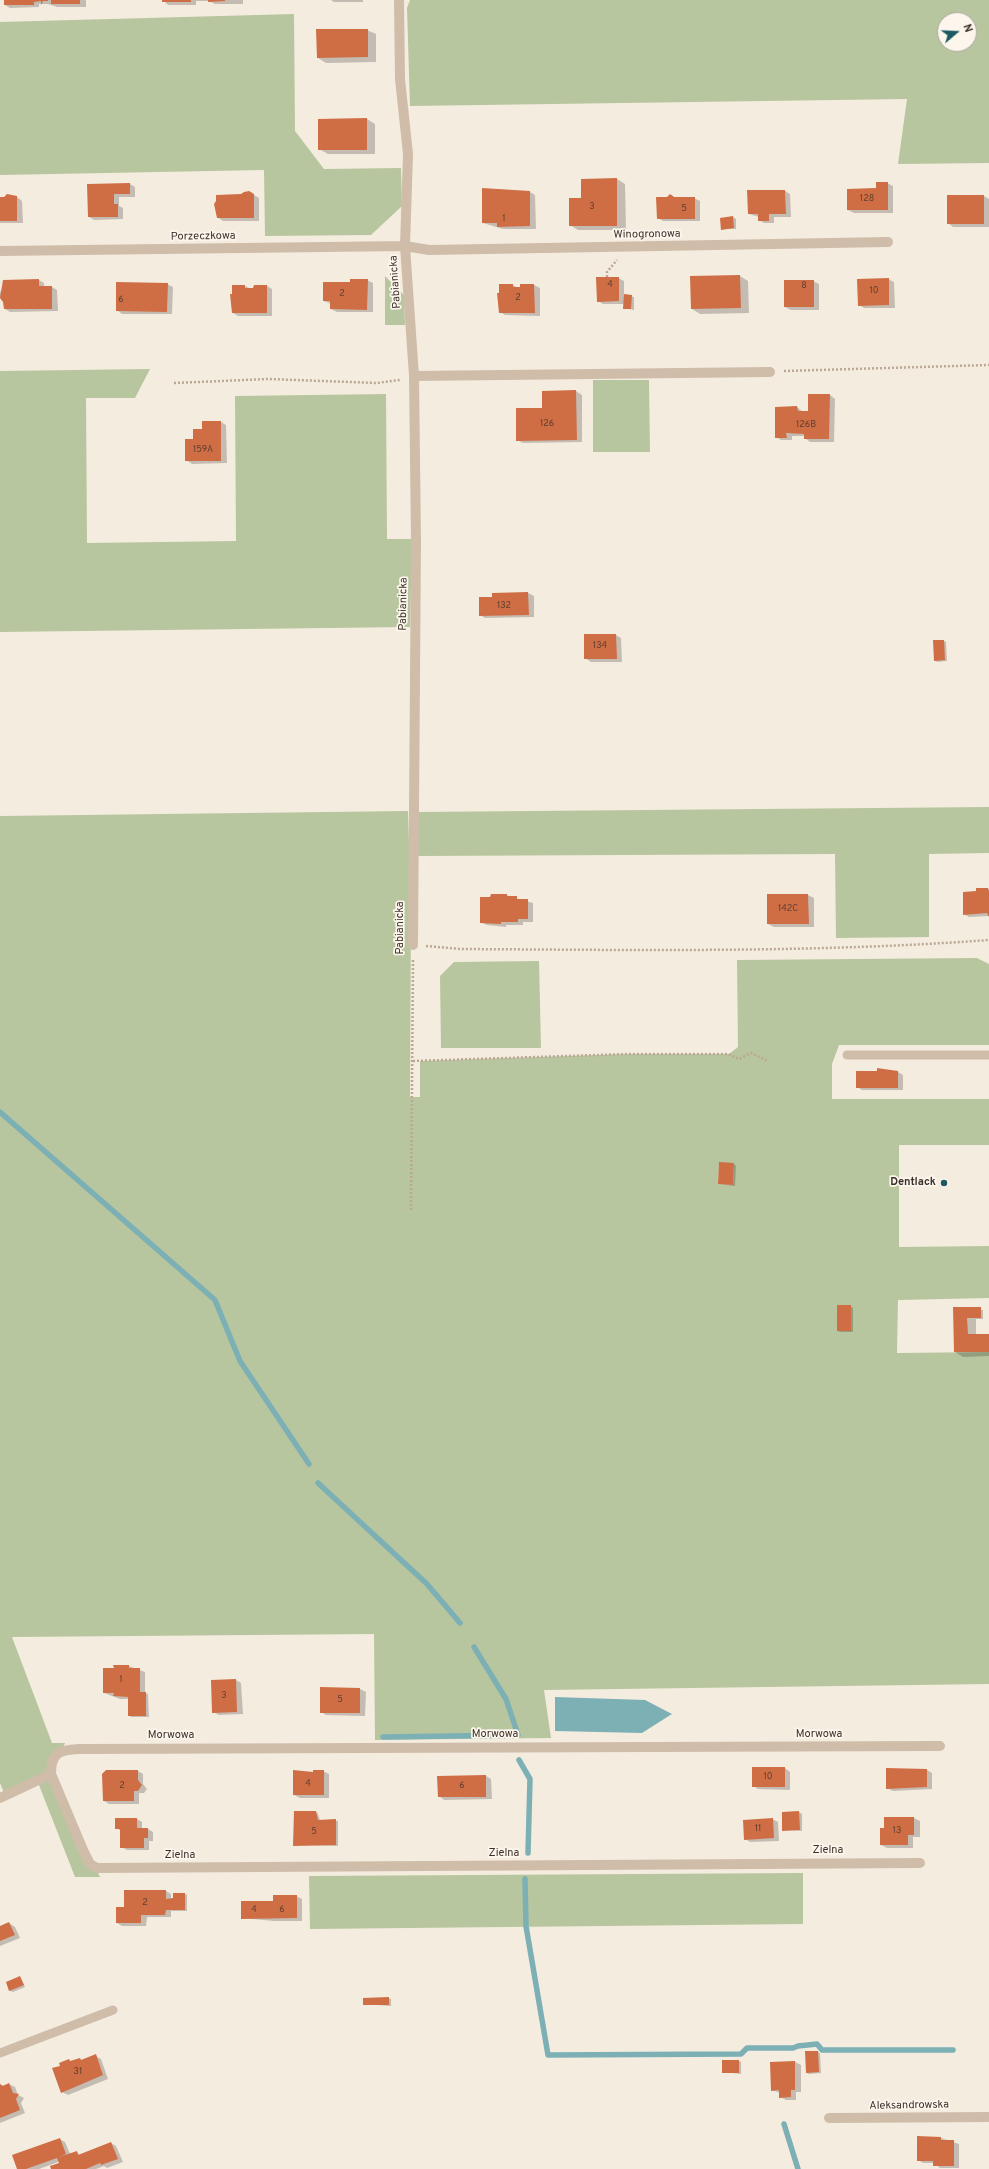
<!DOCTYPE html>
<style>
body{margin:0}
#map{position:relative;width:989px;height:2169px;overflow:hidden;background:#f5ece0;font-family:Overpass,sans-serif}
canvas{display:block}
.north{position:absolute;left:937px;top:12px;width:40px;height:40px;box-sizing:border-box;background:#fcf6ed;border:1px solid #afa79f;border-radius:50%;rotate:71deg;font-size:11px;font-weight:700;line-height:16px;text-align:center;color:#3c312a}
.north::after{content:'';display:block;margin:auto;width:14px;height:18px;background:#1c5961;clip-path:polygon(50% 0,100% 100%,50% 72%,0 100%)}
</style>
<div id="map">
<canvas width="989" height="2169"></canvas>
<div class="north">N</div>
</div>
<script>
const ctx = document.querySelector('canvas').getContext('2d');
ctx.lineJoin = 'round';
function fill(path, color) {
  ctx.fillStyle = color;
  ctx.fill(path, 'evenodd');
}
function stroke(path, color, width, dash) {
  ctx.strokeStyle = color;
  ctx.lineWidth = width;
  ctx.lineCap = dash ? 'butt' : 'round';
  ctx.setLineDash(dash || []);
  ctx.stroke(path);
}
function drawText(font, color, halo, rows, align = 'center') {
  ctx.font = font + ' Overpass,sans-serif';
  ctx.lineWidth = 3.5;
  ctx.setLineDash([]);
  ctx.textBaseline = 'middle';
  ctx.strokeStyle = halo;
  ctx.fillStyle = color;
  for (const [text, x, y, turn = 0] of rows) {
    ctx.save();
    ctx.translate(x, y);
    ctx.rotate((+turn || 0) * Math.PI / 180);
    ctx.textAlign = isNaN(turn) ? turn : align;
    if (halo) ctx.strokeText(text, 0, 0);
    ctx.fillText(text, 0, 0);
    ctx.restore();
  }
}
fill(new Path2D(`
 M410 0H989V163L898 164 907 99 410 106 407 8ZM945 20H969V44H945Z
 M294 14 295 131 324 169 401 168 402 206 371 235 265 236 264 170 0 175V22Z
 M385 276 404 295 405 325H385Z
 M150 369 135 398H86L87 543 236 541 235 396 386 394 387 539H412L410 627 0 632V371Z
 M593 380H649L650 452H593Z
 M989 807V853L929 854V937L836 938 835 854 417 856 418 812Z
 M408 811 411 906 410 1097H420V1061L628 1054H729L738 1047 737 960 977 958 989 964V1045H839L832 1064V1099H989V1145H899V1247L989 1246V1298L898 1300 897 1353 989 1352V1684L544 1690 551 1738 375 1740 374 1634 12 1637 52 1743H65L51 1774 100 1877H75L37 1780 5 1795 0 1783V816ZM719 1163H734L733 1185 718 1184Z
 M539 961 541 1048H441L440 976 454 962Z
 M803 1873V1924L310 1929 309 1876Z`), '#b7c69e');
fill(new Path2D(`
 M555 1697 645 1700 672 1714 642 1733 555 1731Z`), '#7cb0b5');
fill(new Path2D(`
 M5 0H86V7H57L48 4H39V7L10 8 5 5Z
 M163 0H243V4H215L209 1H196V5H168Z
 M331 0H363V2H334Z
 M367 30 376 34V62L326 63 318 58Z
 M367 119 375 124V154H328L319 149Z
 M617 179 625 184 626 230H578L570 225 582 199Z
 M887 183 893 186V213H854L848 210Z
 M130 184 135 187V197H119V206L123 208V219L94 220 89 217 88 185Z
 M785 191 790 194 791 217H774V223H764L759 220V217L749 214Z
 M249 192 259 198V221H223L217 217 241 195Z
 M530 192 535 195 536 229H503L483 223Z
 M671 195 676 198H694L700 201V221H663L658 218Z
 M984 196 989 199V227H953L948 223Z
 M17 197 22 201 23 223H0V198Z
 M733 217 736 219V229H722L721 219Z
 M740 276 748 281 749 313 700 314 692 309Z
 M618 278 624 281V295L634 297V310L624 308V304H603L598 301Z
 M888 279 894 282 895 308H864L859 305Z
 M39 280 44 283V287H52L57 290 58 311 10 312 5 309 4 301 0 297V292L4 288Z
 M367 280 373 283V312H337L331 309V304L324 301 351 283Z
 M813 281 819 284V310H791L785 307Z
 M167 284 173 287 172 314H122L117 310Z
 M513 285 518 288H521V285H534L540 288V316L505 315 500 312Z
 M233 286H245L251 289 267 286 272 289V316H238L233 313Z
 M576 391 582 395V442L523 443 517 440 543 409V392Z
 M830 395 835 399 834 442H810L805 438V436H792V440H781L776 437 797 407 803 412H809Z
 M221 422 226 425 227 463 192 464 186 460 194 440 203 430Z
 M528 593 534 596V617L485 618 480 615Z
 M616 635 621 638 622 662H591L585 658Z
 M944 641 946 642 947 661 937 662 935 660Z
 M987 889 989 890V916L969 917 964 914 977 892Z
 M506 895 533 903V922H523V925H506V927L487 925 481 922 491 898Z
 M768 895H808L814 898V927H774L768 924Z
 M898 1072 903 1075V1090H862L857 1087Z
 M734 1164 736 1166 735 1186 719 1184Z
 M850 1306 853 1308V1332H840L838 1331Z
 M954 1308 983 1310V1319H976V1335H989V1356L963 1357 955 1352Z
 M129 1666 145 1672V1693L148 1694 149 1717H131L129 1715 130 1699H120L104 1693Z
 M236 1680 241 1683 243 1714 219 1715 213 1712Z
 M321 1688 360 1689 366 1692 365 1716 326 1715 321 1712Z
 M785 1768 790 1772V1790L758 1789 753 1786Z
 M927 1770 932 1773V1789L893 1791 887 1788Z
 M138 1771 143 1774V1784L147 1789 144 1793H139V1804H109L104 1801Z
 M323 1771 329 1774V1798H300L294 1795 310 1774Z
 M486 1776 491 1779 492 1799 444 1800 439 1796Z
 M316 1812 318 1814 320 1820 338 1821V1846L294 1845Z
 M799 1812 802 1814V1831L783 1830V1813Z
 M885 1818H914L920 1821V1837H913V1848H887L881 1845 885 1829Z
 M137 1819 142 1822V1829H148L153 1832V1841H149V1850H127L121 1847V1831L116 1828Z
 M772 1819 778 1822 779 1841 750 1842 745 1839Z
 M166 1891 171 1894V1899L185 1894 187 1895V1911H171V1917H147L146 1926H122L117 1923Z
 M296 1896 302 1899V1921H274L242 1918 274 1902Z
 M9 1923 15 1927 20 1938 0 1946V1927Z
 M20 1977 25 1987 13 1992 10 1991 7 1982Z
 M388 1998 391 1999V2006L364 2004Z
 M818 2052 820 2053 821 2073 809 2074 807 2073Z
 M95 2056 101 2059 108 2079 68 2095 62 2092 80 2059 82 2060Z
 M739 2061 741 2062V2074L723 2072Z
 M771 2062H795L801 2065V2092H796V2100H786L780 2097V2093L772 2090Z
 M9 2084 15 2087 18 2095 24 2098 21 2103 25 2113 0 2123V2086Z
 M941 2138 959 2144V2168H940L934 2163H923L918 2160Z
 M59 2139 65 2142 70 2154 77 2152 80 2155 111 2143 116 2146 123 2162 107 2168 104 2166 96 2169H52L62 2162 61 2161 39 2169H18Z`), '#0003');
stroke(new Path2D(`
 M0 1112 215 1300 240 1361 309 1464
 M318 1483 427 1584 460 1623
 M383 1737 518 1735 506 1699 474 1647
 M519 1760 530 1779 528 1853
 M525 1879 526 1926 548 2055 741 2054 747 2048H793L798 2046 817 2044 822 2050H953
 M784 2124 798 2169`), '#7cb0b5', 5.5);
fill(new Path2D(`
 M4 0H48V1H43L41 5V1L34 2V5H4Z
 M51 0H80V4H51Z
 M162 0H191V2H162Z
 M208 0H225V1L208 2Z
 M316 29H368V57L317 58Z
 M367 118V150H318V119Z
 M617 178V226H569V198H581V179Z
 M876 182H888V210H847V189L876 188Z
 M130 183V194H114V204H118V217H88L87 184Z
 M482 188 530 191V226L497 227V223H482Z
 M747 190H785L786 214H769V221H758V214H748Z
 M249 191 254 194V218H217L214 204 216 201V195L241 194 244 192Z
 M7 194 17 196V221H0V197H4Z
 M670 194 674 197H695V219H657L656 197H667Z
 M947 195H984V224H947Z
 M733 216 734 228 721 230 720 218Z
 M740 275 741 308 691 309 690 276Z
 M596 277H619V301L597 302Z
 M889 278V305L858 306 857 279Z
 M39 279V286H52V309H4L3 302 0 298 3 280Z
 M350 279H368L367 310 330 309V301H323V282H350Z
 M784 280H814V307H784Z
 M116 282 168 283 167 312 116 311Z
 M499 284H513V287H520V284H534L535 313H499L497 293H499Z
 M232 285H245V288H253L254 285H267V313H232L230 294H232Z
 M624 294 632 295 631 309H623Z
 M576 390 577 440 516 441V408H542V391Z
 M808 394H830L829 439H804V434L786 433 787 438H775V407L797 406 798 411H808Z
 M202 421H221V461H185V439H193V429H202Z
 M528 592 529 615 479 616V597H492V593Z
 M584 634H616L617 659H584Z
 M933 640H944L945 660 934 661Z
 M976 888H988L989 891V917L987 913 963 915V892L976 891Z
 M491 894H507V896H517V899H528V919H518V922H501V924L480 923V897H490Z
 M767 894H808L809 924H767Z
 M877 1068 898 1071V1088H856V1071H877Z
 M719 1162 734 1163 733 1185 718 1184Z
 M837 1305H851V1331H837Z
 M953 1307H981V1318H967L968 1334H989V1352H954Z
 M113 1665H129V1668H140V1692H146V1716H128V1697L113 1696 114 1693H103V1668H114Z
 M236 1679 237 1712 212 1713 211 1680Z
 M320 1687 360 1688V1713H320Z
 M752 1767H785V1787H752Z
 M886 1768 927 1769V1787L886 1789Z
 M106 1770H138V1780L142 1785 138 1791H134V1801H103L102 1774Z
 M293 1770 313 1772V1770H324V1795H293Z
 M486 1775V1797H438L437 1776Z
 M294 1811H316L318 1820 336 1819V1845L293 1846Z
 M799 1811 800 1830 782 1831V1812Z
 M884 1817H914V1835H908V1845H880V1828H884Z
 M115 1818H137V1828H148V1838H144V1848H120V1829H115Z
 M773 1818 774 1838 744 1840 743 1820Z
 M124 1890H166V1899L173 1898V1893H185V1910H166L165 1915H141V1923H116V1907H124Z
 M273 1895H297V1918L241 1919V1901H273Z
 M9 1922 15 1935 0 1941V1926Z
 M20 1976 24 1985 9 1991 6 1982Z
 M389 1997V2005H363V1998Z
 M805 2051H818L819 2072 806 2073Z
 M96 2054 103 2075 61 2093 52 2068 60 2066 59 2063 69 2059 70 2061 80 2058 81 2060Z
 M722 2060H739V2073H722Z
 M795 2061V2090H791V2097L779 2098V2090L771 2091 770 2062Z
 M9 2083 13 2093 19 2094 16 2099 20 2110 0 2118V2084L3 2086Z
 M917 2136 941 2137V2140H954V2166H933V2161H917Z
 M60 2138 66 2154 59 2157 77 2151 78 2155 111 2142 118 2159 101 2165 100 2163 86 2169H51L50 2166 59 2163 57 2158 26 2169H17L12 2155Z`), '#cf6d44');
stroke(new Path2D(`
 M607 277V272L617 260
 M784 371 989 365
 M174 383 268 379 377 383 400 380
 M426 946 461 949C637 950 813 953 989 940
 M413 1061 628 1054H728L739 1059 751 1053 768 1061
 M411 1210 413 959`), '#bba794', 2.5, [2, 2]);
stroke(new Path2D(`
 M847 1055H989
 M0 2053 113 2010`), '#cfbdaa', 9);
stroke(new Path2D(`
 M399 0 400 79 408 154 405 246 414 376 416 541 413 945
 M0 251 405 246 429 250 888 242
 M414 376 770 372
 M0 1798 51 1774
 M920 1863 97 1868 90 1864 83 1850 51 1774C51 1752 60 1750 79 1749L940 1746
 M829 2118 989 2117`), '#cfbdaa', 10);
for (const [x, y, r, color] of [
 [944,1183,4,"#1c5961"]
]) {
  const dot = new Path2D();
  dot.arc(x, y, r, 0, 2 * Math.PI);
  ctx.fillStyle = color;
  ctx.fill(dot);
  stroke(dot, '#fcf6ed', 1.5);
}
drawText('9px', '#614030', null, [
 ["128",867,199],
 ["3",592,207],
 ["5",684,209],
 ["1",504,219],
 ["4",610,285],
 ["8",804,286],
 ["10",874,291],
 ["2",342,294],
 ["2",518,298],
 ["6",121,300],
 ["126",547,424],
 ["126B",806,425],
 ["159A",203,450],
 ["132",504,606],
 ["134",600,646],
 ["142C",788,909],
 ["1",121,1680],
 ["3",224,1696],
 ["5",340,1700],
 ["10",768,1777],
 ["4",308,1784],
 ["2",122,1786],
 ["6",462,1786],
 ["11",758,1829],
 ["13",897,1831],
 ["5",314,1832],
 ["2",145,1903],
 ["4",254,1910],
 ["6",282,1910],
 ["31",78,2072]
]);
drawText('11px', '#3c312a', '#fcf6ed', [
 ["Winogronowa",647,235,-1],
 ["Porzeczkowa",203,237,-1],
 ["Pabianicka",396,282,-94],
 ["Pabianicka",404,604,-89],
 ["Pabianicka",401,928,-90],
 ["Morwowa",495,1735],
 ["Morwowa",819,1735],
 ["Morwowa",171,1736],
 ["Zielna",828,1851],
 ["Zielna",504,1854],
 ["Zielna",180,1856],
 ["Aleksandrowska",909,2106,-1]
]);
drawText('bold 11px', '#3c312a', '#fcf6ed', [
 ["Dentlack",936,1183]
], 'right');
</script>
